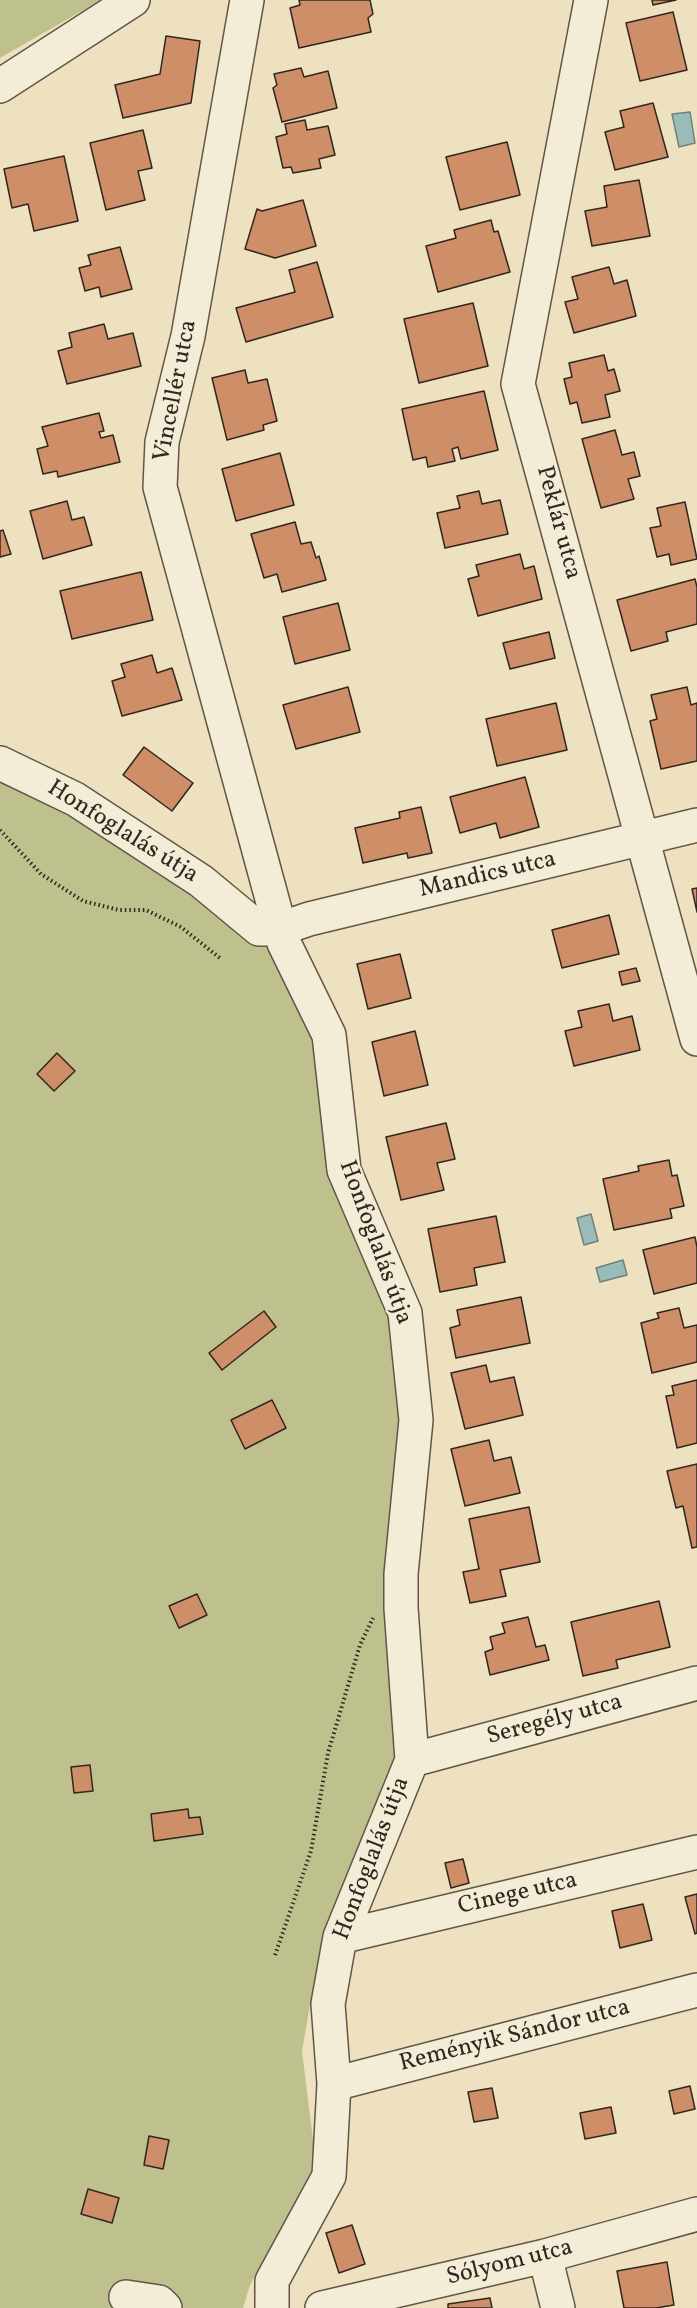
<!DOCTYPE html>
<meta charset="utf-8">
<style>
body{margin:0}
canvas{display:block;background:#ede1c0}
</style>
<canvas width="697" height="2308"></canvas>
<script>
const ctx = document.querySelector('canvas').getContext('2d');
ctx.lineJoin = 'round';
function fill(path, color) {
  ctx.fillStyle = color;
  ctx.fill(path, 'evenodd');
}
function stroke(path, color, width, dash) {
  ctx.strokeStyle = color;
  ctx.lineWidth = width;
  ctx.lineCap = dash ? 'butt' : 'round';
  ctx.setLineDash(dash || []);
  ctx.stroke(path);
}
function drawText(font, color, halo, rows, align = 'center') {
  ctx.font = font + ' Vollkorn,serif';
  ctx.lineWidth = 4.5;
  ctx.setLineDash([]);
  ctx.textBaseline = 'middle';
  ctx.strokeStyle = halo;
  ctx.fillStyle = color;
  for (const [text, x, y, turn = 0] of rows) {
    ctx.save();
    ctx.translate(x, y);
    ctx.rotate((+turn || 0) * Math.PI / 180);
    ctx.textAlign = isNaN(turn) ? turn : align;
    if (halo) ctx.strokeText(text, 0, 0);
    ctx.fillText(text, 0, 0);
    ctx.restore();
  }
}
fill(new Path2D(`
 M0 0H101L0 58Z
 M0 763 259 929 329 1035 344 1170 405 1313 398 1744 378 1834 320 1948 302 2051 316 2164 250 2285 243 2308H0Z`), '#bec18e');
const water = new Path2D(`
 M690 112 695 143 679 147 672 114Z
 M591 1214 598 1241 584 1245 577 1218Z
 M623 1260 627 1275 600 1282 596 1268Z`);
fill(water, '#9abcb9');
stroke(water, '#71807c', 1.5);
const building = new Path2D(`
 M299 0H370L373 14 368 18 371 32 299 48 290 8 300 5Z
 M652 0H676L653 5Z
 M673 12 687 70 640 81 626 23Z
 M166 36 200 41 191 103 123 118 115 85 160 74Z
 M301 68 304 77 328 71 337 108 282 122 273 88 277 85 274 74Z
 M653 103 668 157 615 170 605 132 624 127 620 111Z
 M305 120 307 130 328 126 335 155 319 159 321 168 293 173 291 167 283 168 276 137 287 134 285 124Z
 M143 130 152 168 138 171 145 200 106 210 90 143Z
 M507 142 520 195 460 210 446 157Z
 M64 156 78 221 34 231 28 204 12 208 4 169Z
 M639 180 650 236 592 246 585 211 607 207 604 186Z
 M303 200 316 246 275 258 245 249 257 209 262 211Z
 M491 220 494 232 498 231 510 272 438 292 426 246 456 238 454 230Z
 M120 247 132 289 101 297 99 287 85 291 79 268 91 265 88 255Z
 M317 262 333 317 246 342 236 308 295 292 289 270Z
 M609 267 614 284 627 280 636 316 574 333 565 302 578 299 572 277Z
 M473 303 488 366 419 383 404 319Z
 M104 324 108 339 133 333 141 366 67 384 58 351 72 347 69 333Z
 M604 355 608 371 614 369 620 391 605 395 610 417 582 423 577 402 570 404 564 379 572 377 569 363Z
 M245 370 248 383 267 379 277 421 263 425 264 430 227 440 212 378Z
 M484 391 498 450 461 459 458 447 452 449 455 461 428 467 426 457 413 460 402 409Z
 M99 413 104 431 99 432 101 438 113 435 120 462 58 477 57 471 43 474 37 449 48 446 42 427Z
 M615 430 622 455 634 452 640 476 628 479 634 499 601 508 582 439Z
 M280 453 294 505 236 521 222 469Z
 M479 491 482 504 500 500 508 534 445 548 437 513 460 508 457 496Z
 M67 501 72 520 84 517 92 545 43 559 30 511Z
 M685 502 697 559 671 565 669 554 657 557 650 528 661 526 657 508Z
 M295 522 301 544 311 542 316 558 319 556 326 580 282 592 277 574 264 578 251 534Z
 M3 530 11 554 0 557V531Z
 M520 554 524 569 534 566 542 599 478 616 468 579 479 576 476 565Z
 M141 572 153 620 72 639 60 591Z
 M695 579 697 587V624L666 632 668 641 631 651 617 600Z
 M338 603 350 650 295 664 283 617Z
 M549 632 555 658 510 669 503 643Z
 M152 655 157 673 172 668 182 700 122 716 112 681 125 677 121 664Z
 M348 687 360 732 296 749 283 705Z
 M687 687 691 705 697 703V761L661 769 650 721 657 719 651 695Z
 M556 703 567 750 497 766 486 719Z
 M144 747 193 783 172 811 123 775Z
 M525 777 539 827 500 838 496 823 460 833 450 797Z
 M421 807 432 853 408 858 407 853 363 863 355 828 400 818 399 812Z
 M697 888V912L692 889Z
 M609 915 619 954 562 968 552 930Z
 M400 954 411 998 368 1009 357 964Z
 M636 968 640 981 622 985 619 972Z
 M609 1004 613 1021 632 1016 640 1050 574 1066 565 1031 582 1027 578 1011Z
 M415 1031 428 1085 384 1096 372 1042Z
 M57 1053 75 1071 54 1091 37 1074Z
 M446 1123 455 1159 437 1163 444 1190 401 1200 386 1137Z
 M669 1160 672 1176 677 1175 684 1206 670 1209 672 1218 614 1230 603 1179 639 1171 638 1166Z
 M496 1216 505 1262 474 1268 477 1285 440 1292 428 1229Z
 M695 1237 697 1247V1283L654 1294 643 1250Z
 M521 1297 530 1343 456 1358 450 1328 460 1325 457 1310Z
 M679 1308 684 1328 697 1325V1362L652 1373 641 1323 659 1318 657 1313Z
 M264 1311 276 1327 222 1370 209 1353Z
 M486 1365 490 1382 514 1377 523 1415 465 1429 451 1373Z
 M697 1380V1443L677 1448 666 1396 674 1395 672 1386Z
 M272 1400 286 1428 245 1449 231 1420Z
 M489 1440 494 1461 511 1457 520 1493 465 1506 451 1449Z
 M697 1464V1547L692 1548 683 1506 676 1508 667 1471Z
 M529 1507 540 1562 500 1570 506 1596 470 1603 463 1572 479 1569 469 1519Z
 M197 1594 207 1615 179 1628 169 1606Z
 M659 1601 670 1647 616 1660 618 1668 583 1676 571 1622Z
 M528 1617 536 1647 545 1645 549 1660 490 1675 485 1652 493 1649 490 1637 505 1633 502 1623Z
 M90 1765 93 1791 74 1793 71 1767Z
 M188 1809 189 1818 200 1817 203 1834 154 1841 151 1814Z
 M463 1859 469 1883 451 1888 445 1863Z
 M697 1894V1933L695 1934 685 1897Z
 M643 1904 652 1940 620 1948 612 1911Z
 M690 2086 695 2109 674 2114 669 2091Z
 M492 2088 498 2118 474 2122 468 2092Z
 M611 2107 616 2133 585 2139 580 2113Z
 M149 2136 169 2140 163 2169 144 2165Z
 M88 2189 119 2198 112 2223 81 2214Z
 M352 2225 365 2264 339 2273 326 2233Z
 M667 2262 674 2305 656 2308H624L617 2271Z
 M490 2298 492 2308H448V2304Z`);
fill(building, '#cd8e68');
stroke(building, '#332621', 1.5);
const minor = new Path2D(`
 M247 0 188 336 162 442 160 487 284 943 329 1035 344 1170 405 1313 416 1420 401 1574V1608L412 1760 340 1937 328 2004 334 2084 329 2176 272 2281V2308
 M591 0 518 384 697 1039
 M0 86 133 0
 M0 763 75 799 201 881 259 929H280L309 919 697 825
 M412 1760 697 1683
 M340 1937 697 1852
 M334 2084 697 1990
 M545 2256 558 2308
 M126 2297 159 2302 165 2308
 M322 2308 545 2256 697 2214`);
stroke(minor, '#625549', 36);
stroke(new Path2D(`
 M0 830 41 874 83 901 119 910H146L181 927 221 959
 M275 1955 311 1851 328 1753 360 1645 373 1618`), '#332621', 4, [1.5, 3]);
stroke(minor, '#f3ecd6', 33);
drawText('24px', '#332621', '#f3ecd6', [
 ["Vincellér utca",177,391,-79],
 ["Peklár utca",557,523,75],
 ["Honfoglalás útja",122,833,32],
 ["Mandics utca",488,876,-13],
 ["Honfoglalás útja",374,1243,70],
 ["Seregély utca",555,1721,-15],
 ["Honfoglalás útja",373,1859,-69],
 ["Cinege utca",518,1895,-13],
 ["Reményik Sándor utca",515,2037,-14],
 ["Sólyom utca",510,2264,-14]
]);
</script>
